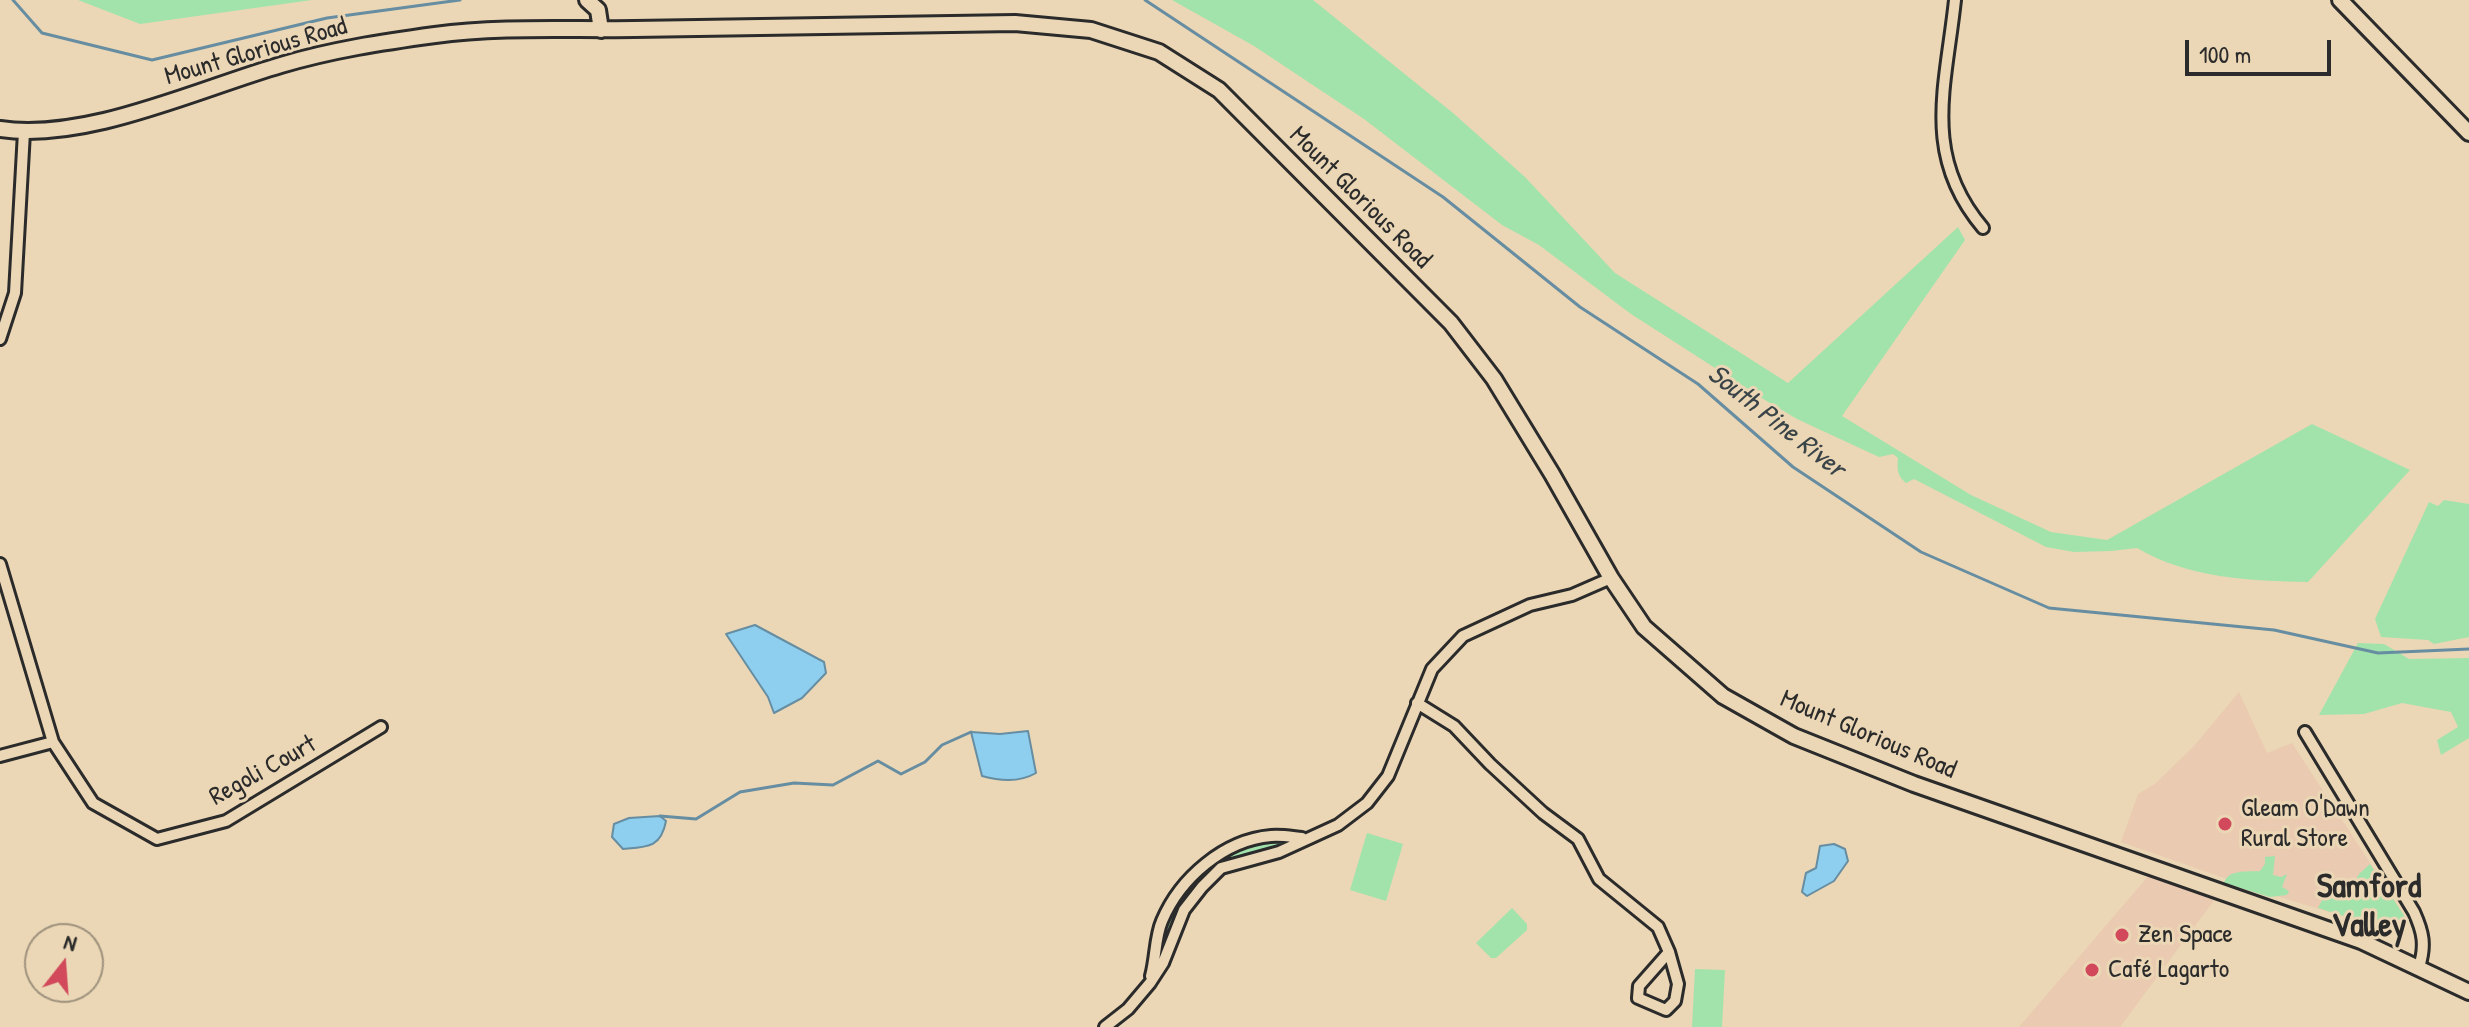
<!DOCTYPE html>
<meta charset="utf-8">
<style>
body{margin:0}
#map{position:relative;width:2469px;height:1027px;overflow:hidden;background:#ebd7b5;font-family:"Patrick Hand",sans-serif}
canvas{display:block}
.north{position:absolute;left:24px;top:923px;width:80px;height:80px;box-sizing:border-box;background:#ebd7b5;border:2px solid #9e927e;border-radius:50%;rotate:17deg;font-size:22px;font-weight:700;line-height:32px;text-align:center;color:#2b2b2b}
.north::after{content:'';display:block;margin:auto;width:28px;height:36px;background:#d1495b;clip-path:polygon(50% 0,100% 100%,50% 72%,0 100%)}
.scale{position:absolute;left:2185px;top:40px;width:146px;height:36px;box-sizing:border-box;border:4px solid #2b2b2b;border-top:0;padding-left:10px;font-size:24px;line-height:28px;white-space:nowrap;color:#2b2b2b;-webkit-text-stroke:6px #ebd7b5;paint-order:stroke}
</style>
<div id="map">
<canvas width="2469" height="1027"></canvas>
<div class="north">N</div>
<div class="scale">100 m</div>
</div>
<script>
const ctx = document.querySelector('canvas').getContext('2d');
ctx.lineJoin = 'round';
function fill(path, color) {
  ctx.fillStyle = color;
  ctx.fill(path, 'evenodd');
}
function stroke(path, color, width, dash) {
  ctx.strokeStyle = color;
  ctx.lineWidth = width;
  ctx.lineCap = dash ? 'butt' : 'round';
  ctx.setLineDash(dash || []);
  ctx.stroke(path);
}
function drawText(font, color, halo, rows, align = 'center') {
  ctx.font = font + ' "Patrick Hand",sans-serif';
  ctx.lineWidth = 6;
  ctx.setLineDash([]);
  ctx.textBaseline = 'middle';
  ctx.strokeStyle = halo;
  ctx.fillStyle = color;
  for (const [text, x, y, turn = 0] of rows) {
    ctx.save();
    ctx.translate(x, y);
    ctx.rotate((+turn || 0) * Math.PI / 180);
    ctx.textAlign = isNaN(turn) ? turn : align;
    if (halo) ctx.strokeText(text, 0, 0);
    ctx.fillText(text, 0, 0);
    ctx.restore();
  }
}
fill(new Path2D(`
 M2239 692 2267 753 2292 743 2409 923 2404 931H2391L2267 893 2121 842 2138 794 2155 784 2195 745Z
 M2150 874 2215 899 2120 1027H2019Z`), '#eacab0');
fill(new Path2D(`
 M78 0H312L140 24Z
 M1172 0H1313L1453 113 1525 177 1615 273 1788 383 1958 227 1965 240 1842 416 1971 495 2051 532 2107 540 2312 424 2410 470 2308 582C2251 581 2187 578 2137 548L2111 551 2074 552 2046 547 1914 479 1906 483C1897 476 1897 469 1898 458L1893 454 1879 457 1797 419 1765 400 1631 314 1539 245 1502 225 1364 119 1254 46Z
 M2444 500 2469 504V637L2434 644 2428 640 2381 637 2375 619 2429 502 2438 506Z
 M2358 643 2384 644 2409 659 2469 658V738L2441 755 2437 740 2458 727 2451 712 2402 703 2364 714 2319 715Z
 M1367 833 1403 844 1386 901 1350 890Z
 M1304 838 1221 868 1184 909 1163 963 1154 967 1160 927 1198 870 1253 841Z
 M2275 856 2273 875 2281 877 2287 874 2282 887 2289 891 2287 895 2270 897 2224 883C2228 869 2247 872 2260 871L2265 864V857Z
 M2370 864 2409 923 2404 931H2391L2318 908 2326 892 2343 900 2346 893 2349 894 2359 874Z
 M1512 908 1527 924V930L1496 958H1491L1476 943Z
 M1695 969 1725 970 1722 1027H1692Z`), '#a2e3ac');
const water = new Path2D(`
 M755 625 824 662 826 673 802 698 774 713 768 697 726 634Z
 M1028 731 1036 773C1019 783 1000 781 982 776L971 732 1000 734Z
 M660 816 666 821C661 848 647 847 623 849L612 837 614 824 629 818Z
 M1834 844 1845 849 1848 861 1834 881 1807 896 1802 892 1806 873 1816 868 1820 846Z`);
fill(water, '#8ecfef');
stroke(water, '#668da1', 2);
stroke(new Path2D(`
 M13 0 42 33 152 60 327 18 460 0
 M1145 0 1443 197 1580 307 1698 384 1793 467 1921 552 2049 608 2274 630 2378 653 2469 649
 M660 816 696 819 740 792 794 783 833 785 878 761 901 774 925 762 942 745 971 732`), '#668da1', 3);
const street = new Path2D(`
 M1955 0C1946 86 1921 155 1983 228
 M0 339 15 293 24 132
 M0 564 53 742 93 803 157 839 226 821 381 727
 M1417 703 1454 726 1490 764 1543 813 1578 839 1599 879 1658 927 1669 952 1678 984 1675 1001 1666 1010 1638 998 1639 986 1669 952
 M2305 732 2414 912C2423 932 2426 945 2419 967
 M0 756 53 742
 M1151 976C1156 958 1155 937 1162 921 1180 878 1224 840 1271 836 1281 835 1292 837 1302 838
 M1105 1027 1128 1009 1150 983 1163 963 1184 910 1202 887 1221 868 1279 852 1338 825 1367 803 1388 776 1432 669 1463 636 1530 605 1572 595 1611 578`);
const secondary = new Path2D(`
 M587 0 598 10 601 30
 M2340 0 2469 133
 M0 129C86 142 198 89 281 65 331 50 383 42 435 35 500 26 569 30 634 29 761 27 888 25 1015 23L1091 30 1159 52 1219 90 1451 323 1494 379 1552 474 1611 578 1644 627 1723 696 1794 736 1914 784 2361 941 2469 992`);
stroke(street, '#2b2b2b', 16);
stroke(secondary, '#2b2b2b', 20);
stroke(street, '#ebd7b5', 10);
stroke(secondary, '#ebd7b5', 14);
for (const [x, y, r, color] of [
 [2225,824,8,"#d1495b"],
 [2122,935,8,"#d1495b"],
 [2092,970,8,"#d1495b"]
]) {
  const dot = new Path2D();
  dot.arc(x, y, r, 0, 2 * Math.PI);
  ctx.fillStyle = color;
  ctx.fill(dot);
  stroke(dot, '#ebd7b5', 3);
}
drawText('26px', '#2b2b2b', '#ebd7b5', [
 ["Mount Glorious Road",256,52,-16],
 ["Mount Glorious Road",1360,198,45],
 ["Mount Glorious Road",1868,735,23],
 ["Regoli Court",263,771,-29]
]);
drawText('26px', '#2b2b2b', '#ebd7b5', [
 ["Gleam O'Dawn",2241,809],
 ["Rural Store",2241,839],
 ["Zen Space",2138,935],
 ["Café Lagarto",2108,970]
], 'left');
drawText('italic 28px', '#3a4448', '#ebd7b5', [
 ["South Pine River",1776,422,38]
]);
drawText('bold 34px', '#2b2b2b', '#ebd7b5', [
 ["Samford",2369,888],
 ["Valley",2369,927]
]);
</script>
